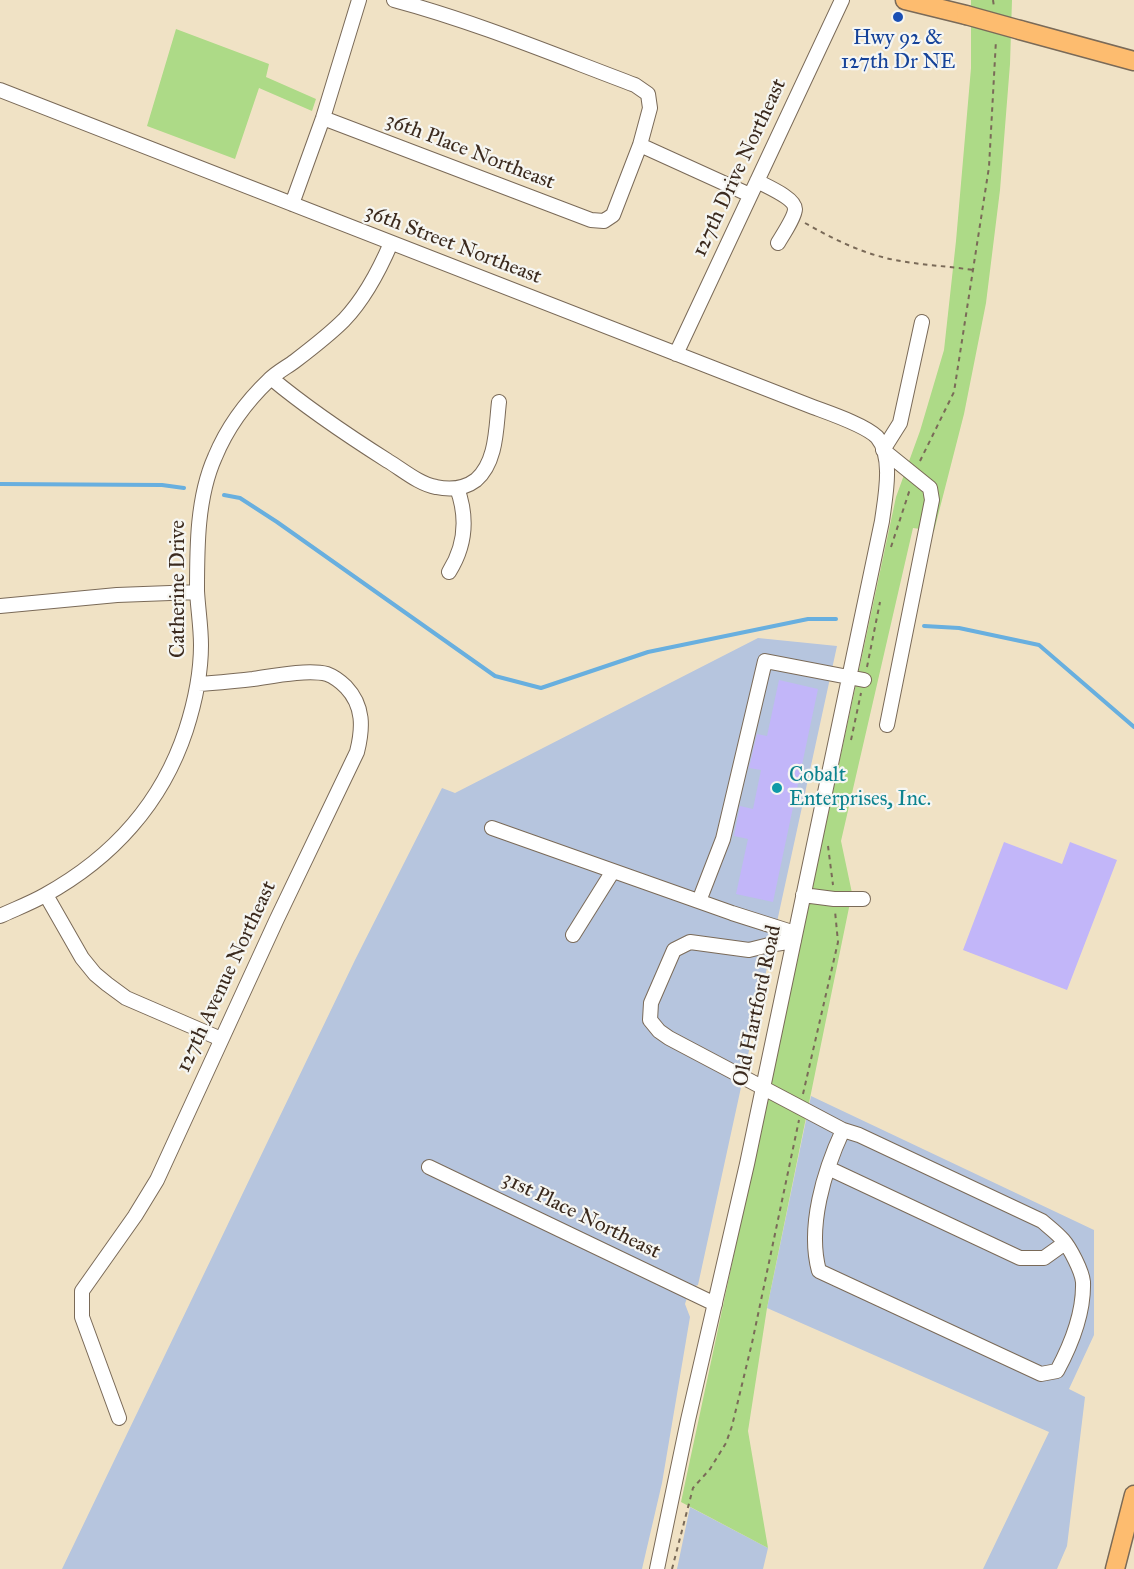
<!DOCTYPE html>
<style>
body{margin:0}
canvas{display:block;background:#f0e2c5}
</style>
<canvas width="1134" height="1569"></canvas>
<script>
const ctx = document.querySelector('canvas').getContext('2d');
ctx.lineJoin = 'round';
function fill(path, color) {
  ctx.fillStyle = color;
  ctx.fill(path, 'evenodd');
}
function stroke(path, color, width, dash) {
  ctx.strokeStyle = color;
  ctx.lineWidth = width;
  ctx.lineCap = dash ? 'butt' : 'round';
  ctx.setLineDash(dash || []);
  ctx.stroke(path);
}
function drawText(font, color, halo, rows, align = 'center') {
  ctx.font = font + ' "IM FELL Great Primer",serif';
  ctx.lineWidth = 4.5;
  ctx.setLineDash([]);
  ctx.textBaseline = 'middle';
  ctx.strokeStyle = halo;
  ctx.fillStyle = color;
  for (const [text, x, y, turn = 0] of rows) {
    ctx.save();
    ctx.translate(x, y);
    ctx.rotate((+turn || 0) * Math.PI / 180);
    ctx.textAlign = isNaN(turn) ? turn : align;
    if (halo) ctx.strokeText(text, 0, 0);
    ctx.fillText(text, 0, 0);
    ctx.restore();
  }
}
fill(new Path2D(`
 M758 638 837 646 698 1285 690 1288 685 1304 690 1317 662 1483 642 1569H62L355 960 442 788 455 793Z
 M811 1096 1094 1230V1335L1069 1389 1085 1397 1067 1546 1057 1569H983L1049 1432 767 1308Z
 M690 1507 768 1548 763 1569H677Z`), '#b6c5de');
fill(new Path2D(`
 M971 0H1012L1010 64 1000 190 986 303 964 414 934 531 913 528 841 841 852 893 767 1308 748 1431 768 1548 681 1502 896 497 920 431 944 350 956 241 971 68Z
 M176 29 269 64 266 77 316 99 312 111 259 88 235 159 147 126Z`), '#adda87');
stroke(new Path2D(`
 M0 484 162 485 184 488
 M224 495 240 498 277 522 495 676 541 688 648 652 808 619H836
 M924 626 959 628 1039 645 1134 727`), '#68afdf', 4);
fill(new Path2D(`
 M779 680 818 689 773 902 736 894 748 839 734 836 740 806 753 809 761 770 749 768 757 734 767 736Z
 M1004 842 1062 864 1070 842 1117 860 1067 990 963 950Z`), '#c2b6f9');
const minor = new Path2D(`
 M0 90 813 407C829 413 865 425 877 437 894 457 885 498 882 521L747 1164 688 1420 657 1569
 M323 118 591 220 604 221 613 215 640 145 650 108 648 94 635 85C555 55 476 22 394 0
 M640 145 750 195
 M757 181C766 186 795 198 795 209 795 217 782 236 778 243
 M292 204 323 118 359 0
 M676 354 842 0
 M271 378C308 409 347 435 388 461 403 470 419 484 436 487 450 490 464 489 476 480 497 462 496 427 499 402
 M883 450 930 488 932 500 887 725
 M883 450 900 423 922 322
 M449 572C466 545 468 518 457 488
 M0 606 117 595 197 592
 M492 828 732 913 795 933
 M46 895 82 958 95 974 107 984 126 998 221 1039
 M803 895 834 899H863
 M699 901 723 839 765 661 864 680
 M0 916C15 909 31 903 45 895 112 858 162 803 186 730 195 702 201 674 201 645 201 627 198 609 197 591 197 547 197 497 215 457 227 428 247 401 269 380 277 372 287 367 295 361 312 348 329 335 344 320 365 298 379 271 391 243
 M573 935 613 871
 M794 941 769 945 749 950 690 942 674 950 651 1003 650 1020 659 1031 669 1038 843 1130 859 1135 1042 1221C1049 1227 1057 1233 1063 1240 1070 1248 1082 1271 1083 1282 1084 1312 1071 1345 1057 1371L1041 1374 819 1271C807 1227 824 1171 843 1130
 M429 1167 715 1304
 M828 1168 1020 1258H1044L1065 1243
 M119 1418 82 1317V1291L135 1216 157 1180 276 921 357 752C363 728 364 706 346 687 341 682 335 677 327 674 308 669 273 676 253 679 235 681 216 683 198 684`);
const major = new Path2D(`
 M905 0 966 15
 M1020 30 1134 61
 M1115 1569 1134 1495`);
stroke(minor, '#7a6a58', 16);
stroke(major, '#7a6a58', 21);
stroke(new Path2D(`
 M993 0 994 7
 M805 223C833 239 863 254 895 260 920 265 947 266 973 270
 M920 461 954 392 989 167 996 40
 M891 547 910 489
 M867 667 880 602
 M851 740 861 693
 M828 846 833 885
 M803 1094 838 942 835 911
 M672 1569 693 1488 710 1469 726 1443 732 1426 752 1343 799 1120`), '#7a6a58', 2, [4.5, 4.5]);
stroke(minor, '#fff', 14);
stroke(major, '#fdbc6f', 18);
const majorBridge = new Path2D(`
 M966 15 1020 30`);
stroke(majorBridge, '#7a6a58', 21, []);
stroke(majorBridge, '#fdbc6f', 18);
for (const [x, y, r, color] of [
 [898,17,6,"#1a4fb4"],
 [777,788,6,"#0f9aa8"]
]) {
  const dot = new Path2D();
  dot.arc(x, y, r, 0, 2 * Math.PI);
  ctx.fillStyle = color;
  ctx.fill(dot);
  stroke(dot, '#f6f6f2', 2);
}
drawText('21px', '#164399', '#f6f6f2', [
 ["Hwy 92 &",898,39],
 ["127th Dr NE",898,63]
]);
drawText('21px', '#3b2a1e', '#f6f6f2', [
 ["36th Place Northeast",470,152,21],
 ["127th Drive Northeast",740,168,-65],
 ["36th Street Northeast",453,245,21],
 ["Catherine Drive",179,589,-90],
 ["127th Avenue Northeast",227,977,-65],
 ["Old Hartford Road",758,1006,-78],
 ["31st Place Northeast",581,1216,26]
]);
drawText('21px', '#0d838f', '#f6f6f2', [
 ["Cobalt",789,776],
 ["Enterprises, Inc.",789,800]
], 'left');
</script>
